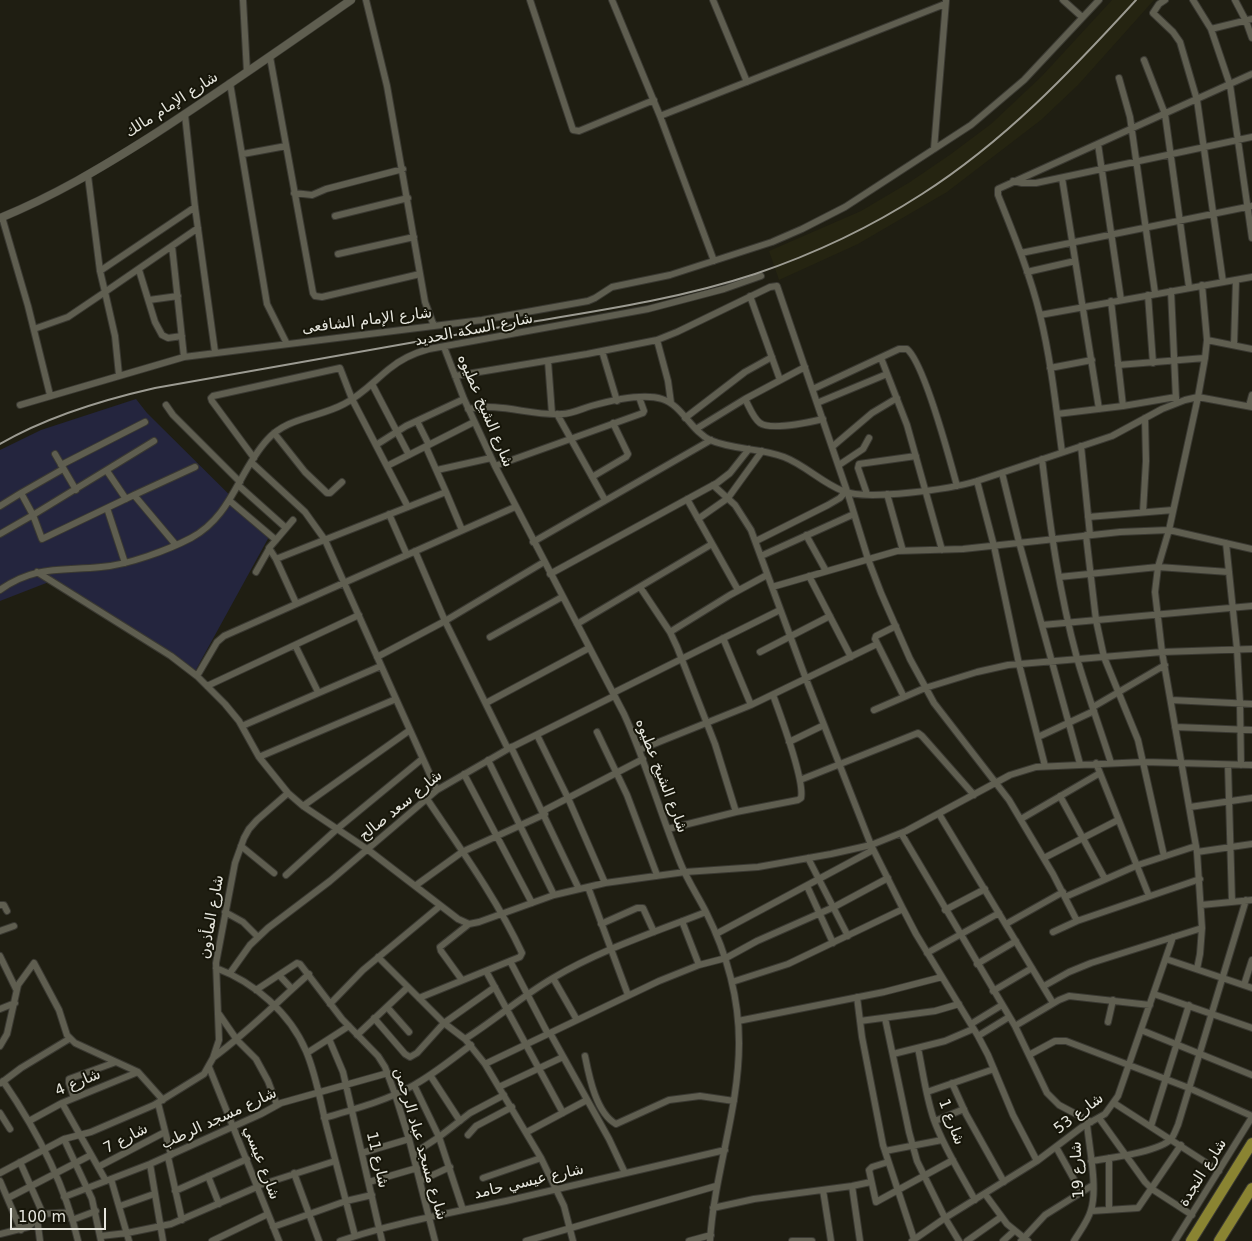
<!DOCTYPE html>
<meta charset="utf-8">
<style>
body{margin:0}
#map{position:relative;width:1252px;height:1241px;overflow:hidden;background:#1f1e12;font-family:"DejaVu Sans",sans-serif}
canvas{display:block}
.scale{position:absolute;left:10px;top:1208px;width:96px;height:22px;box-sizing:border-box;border:2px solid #e6e6de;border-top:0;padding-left:6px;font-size:15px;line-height:18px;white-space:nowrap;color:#e6e6de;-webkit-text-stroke:4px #161509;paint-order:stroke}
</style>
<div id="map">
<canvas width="1252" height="1241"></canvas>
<div class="scale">100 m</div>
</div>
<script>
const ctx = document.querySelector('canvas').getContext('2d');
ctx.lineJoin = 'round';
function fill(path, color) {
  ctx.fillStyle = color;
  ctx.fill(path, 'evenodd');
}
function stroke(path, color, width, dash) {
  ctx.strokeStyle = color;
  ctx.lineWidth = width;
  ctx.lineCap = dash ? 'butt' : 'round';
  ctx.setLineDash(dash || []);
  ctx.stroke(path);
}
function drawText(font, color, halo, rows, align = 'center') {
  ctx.font = font + ' "DejaVu Sans","Noto Sans Arabic",sans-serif';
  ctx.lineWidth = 4;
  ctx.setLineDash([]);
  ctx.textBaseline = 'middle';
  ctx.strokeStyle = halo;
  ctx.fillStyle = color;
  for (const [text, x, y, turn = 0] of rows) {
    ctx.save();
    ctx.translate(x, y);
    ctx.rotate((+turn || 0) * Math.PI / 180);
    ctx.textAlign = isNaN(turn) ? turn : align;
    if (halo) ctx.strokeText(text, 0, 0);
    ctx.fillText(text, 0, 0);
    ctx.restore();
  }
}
fill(new Path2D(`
 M1112 0H1154L1078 85 1041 120 947 192 858 244 779 280 769 251 861 211 910 182 951 154 991 124 1042 76Z`), '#252411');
fill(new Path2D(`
 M136 399 147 413 270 535 193 675 54 580 0 601V450L41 430Z`), '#24253e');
const minor = new Path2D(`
 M243 0 247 72
 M366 0 387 86 425 302 434 326
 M530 0 573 130 579 131 654 100
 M612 0 660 116 714 261
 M713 0 747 82
 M1063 0 1082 17
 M1165 0 1159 4 1153 13 1173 32 1180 42 1197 100 1223 282
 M1193 0 1211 29 1230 85 1252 238
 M1235 0 1246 21 1252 38
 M1211 29 1252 19
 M270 57 313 293 315 296 322 297 420 274
 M1144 60 1165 114 1189 287
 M1119 78 1130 117 1155 293
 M230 83 267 304 287 344
 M185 115 195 207 215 352
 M660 116 945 4
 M1098 144 1121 300
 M934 149 946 1
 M243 154 286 146
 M88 176 100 271 105 292 198 228
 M1062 178 1099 409
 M1013 181 1022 183H1036L1252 137
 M294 193 312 195 326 189 403 169
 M335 216 408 198
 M2 217 28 306 50 395
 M172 246 184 357
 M1021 253 1252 206
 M338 254 414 237
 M139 270 155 322 162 335 168 338 182 336
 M100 271 195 207
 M1027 272 1075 261
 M1202 285 1207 340 1205 358 1198 397 1169 530 1252 549
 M1171 291 1176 399
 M1148 295 1153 363
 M750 296 780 380
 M149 300 178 296
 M1111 301 1123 406
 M1040 315 1252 277
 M34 329 68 317 105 292 115 336 119 375
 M657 340 668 381 671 403
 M1207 340 1252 349
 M1234 345 1236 280
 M444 347 464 399 495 466 624 714C646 762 660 813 680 862 687 880 698 896 706 912 727 954 739 997 739 1043 739 1110 714 1174 710 1241
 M602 351 617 401
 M881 358 907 425 942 550
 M548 361 552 414
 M1118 365 1205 358
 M1050 368 1092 360
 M455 376 587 354 657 340 677 332 770 287 777 286 848 494 868 559 881 593 910 659 934 703 1009 800 1053 874 1077 921
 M372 384 409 455
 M813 389 899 349H907C924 363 950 460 957 486
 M745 399C749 406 753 418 760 423 771 431 810 422 823 419
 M817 403 887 374
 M20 405 184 357 482 320 588 301 595 298 612 287 670 275 772 242 802 229 845 207 971 125 1024 80 1099 0
 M166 405 173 415 240 482
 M1249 406 1252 395
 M468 409C500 402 530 416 562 414 572 414 581 409 591 406 609 401 643 393 662 399 682 405 691 431 710 440 733 450 761 448 784 457 805 465 822 483 843 491 866 501 951 489 977 481L1112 436 1162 409 1185 400 1198 397 1252 407
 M557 414 605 500
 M1057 414 1123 406 1176 397
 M685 418 745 372 772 357
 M417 421 429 445
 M696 429 745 399 805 367
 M274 433 305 472 327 493H330L342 482
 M376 445 406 426 464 399
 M1081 446 1090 535
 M832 447 872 413 897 398
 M1062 452C1056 407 1051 360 1040 315 1030 274 1014 235 998 195V189L1252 74
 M55 454 76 490
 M254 458 212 401 211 398 213 396 340 368 352 399 408 507
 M1042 459C1050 526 1059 592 1077 658 1087 693 1100 728 1111 763
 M252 463 305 512 325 540 396 699 259 757
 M61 465 145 422
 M839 465 863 449 869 438
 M387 466 474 422
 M495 466 643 413 644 411 639 397
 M437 470 491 458
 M107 471 126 499
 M1002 473 1019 542 1080 764
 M592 477 626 457 628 454 613 423
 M977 481 994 546 1019 664 1045 766
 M238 485 286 528
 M713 485 735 505 751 530 806 679 871 845 903 909 788 964 732 982
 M446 492 462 530
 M21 493 63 469
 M867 494 858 468 859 464 916 456
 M887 494 903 551
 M687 499 738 590
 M230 501 276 540 269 548 276 559 296 603
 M0 506 21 493 33 515 154 441
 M107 508 125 563
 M1143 512 1146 461 1145 418
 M389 514 407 555
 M1088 517 1173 510
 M698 519 728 498 762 451
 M0 534 33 515 42 539 134 495
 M806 535 826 571
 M1086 535 1096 620 1104 657 1138 740 1164 856
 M276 540 293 520
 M756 541 828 505 840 498 845 492
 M533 542 711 440
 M1226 543 1237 649 1240 703 1241 765
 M176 545 134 495 195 467
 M415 551 445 621 508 749
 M761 556 854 514
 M276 559 446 492 426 447
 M37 572 171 656 197 676 225 704 239 721 259 757 288 793 303 806 367 849 458 919 469 924 479 922 554 895 605 883 685 872 758 867 831 854 871 845 906 831 1010 775 1036 767 1144 762 1252 765
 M256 572 269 549
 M550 574 717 483 730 473 749 449
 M809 576 851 657
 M1059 577 1158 567 1229 572
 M640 587 670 632 677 647 715 744 736 812
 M772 587 897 551 963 549 1120 532 1169 530 1158 567 1155 592 1162 652 1197 852 1202 928 1200 954 1197 969
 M0 590C35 565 62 571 101 567 128 565 168 550 191 538 232 516 238 472 267 440 287 417 318 418 344 404 362 395 374 381 389 369 401 359 414 353 429 349L648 309 724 289 761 276
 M577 624 712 544
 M1042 625 1252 606
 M896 626 876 636 875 639 904 697
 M670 632 730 595 767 575
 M490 637 562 597
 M723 638 751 705
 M295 645 318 692
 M760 652 830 616
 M377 657 445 621 544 562
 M197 676 217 642 224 636 515 507
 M207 686 359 615
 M613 693 780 610
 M396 699 437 790
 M1171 700 1252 704
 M486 703 589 648
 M1093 707 1165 665
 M874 710 925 688 977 672 1008 665 1162 652 1252 649
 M242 726 381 666
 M1175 727 1252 730
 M597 732 627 795 657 875
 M537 735 568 798 605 883
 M1038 737 1094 711
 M789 742 824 725
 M511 747 579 889
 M639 750 751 705 877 644
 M488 760 554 895
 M1096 763 1149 896
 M1228 765 1232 902
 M464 774 532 903
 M800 780 918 733 922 736 974 795
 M1060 796 1105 879
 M303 806 410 730
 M1190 807 1252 798
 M543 811 643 759
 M939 814 1053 1003
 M1021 819 1100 773
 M668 829 736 812 798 800 801 798C805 781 780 714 773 695
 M901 833 1015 1026 1047 1093 1059 1105 1091 1122
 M241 846 274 873
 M1197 852 1252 844
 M808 858 848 936
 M1044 858 1118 820
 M286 875 337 829 422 759
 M415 886 462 852 545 814
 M807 886 833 943
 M588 887 628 995
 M1065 897 1138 865 1196 846
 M0 905H4L7 911
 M1201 905 1252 900
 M903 909 916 934 978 1036 988 1055 1013 1115 1037 1161
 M945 910 985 889
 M225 912 243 922 258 937
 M682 921 699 965
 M601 924 637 908H643L654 932
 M1006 924 1063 892
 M0 931 14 926
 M1053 932 1077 921 1200 879
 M716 934 873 850
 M927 953 999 913
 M0 956 16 989
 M378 957 444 1023 465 1039 485 1064 541 1158 564 1206 573 1241
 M1166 959 1252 988
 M510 961 548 1034
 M977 964 1016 941
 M216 968C254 982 290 1013 306 1051 317 1077 321 1106 328 1132 337 1167 346 1201 355 1236
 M486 971 563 1113
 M230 973 250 945 268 928 330 881 437 790 508 749 614 696
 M279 975 292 989
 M553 978 577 1020
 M462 980 441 951 440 947 469 924
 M1244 985 1252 960
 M1044 986 1069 972 1091 963 1202 928
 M256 990 297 963 300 964 342 1019 378 1056 385 1067 395 1094 409 1139 435 1241
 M993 991 1032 968
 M1154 994 1252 1028
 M857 997 862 1037 883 1145 914 1239
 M419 998 510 961 520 957 522 953C497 899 460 848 427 799
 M330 1004 363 970 440 906
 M387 1007 409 1032
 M0 1009 15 1003
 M219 1014 237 1040 256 1059 268 1081 277 1105
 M374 1018 405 1054 410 1057 417 1053 444 1023 495 987
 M885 1018 909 1132 917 1161 945 1218 959 1241
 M738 1021 884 992 942 977
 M860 1021 935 1011 959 1004
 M1108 1022 1113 1000
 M971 1024 1002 1005
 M1015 1026 1059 1000 1069 996 1150 1005
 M1141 1030 1252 1075
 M550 1033 609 1139 625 1173
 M357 1035 408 987
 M978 1036 1009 1017
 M329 1039 343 1072 382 1241
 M465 1039C495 1020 522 996 553 978 600 950 655 932 706 912
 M0 1046 7 1034 18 985 34 963 59 1010 67 1035 75 1043 138 1072 163 1100
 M918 1048C923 1072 926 1097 934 1120 944 1148 961 1174 975 1200
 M307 1053 349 1026
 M893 1054 945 1041 973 1029
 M1029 1055 1055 1041H1066L1189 1088 1252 1116
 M585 1056C589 1076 596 1113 616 1124L669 1100 700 1096 734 1101
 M214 1057C248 1032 277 1002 309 974
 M485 1064 659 981 699 965 726 958 757 941 834 907 888 878
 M209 1067 279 1241
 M430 1075 460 1121
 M3 1081C36 1129 65 1184 78 1241
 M1 1083 21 1068 69 1039
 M952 1083 966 1114 1004 1182
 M414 1085 439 1137 463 1210
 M499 1087 563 1057
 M927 1092 994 1069
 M74 1098 69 1083V1079L116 1062
 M62 1103 106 1181
 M158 1103 171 1155
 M1114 1103 1219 1171
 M0 1113 10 1129
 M324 1118C355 1109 386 1101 414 1085 434 1074 452 1059 471 1045
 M1099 1118 1145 1182 1152 1189 1192 1215
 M29 1121 62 1103 138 1072
 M935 1121 964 1109
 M1151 1126 1189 1005
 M527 1132 587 1100
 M468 1135 476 1126 512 1107
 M64 1139 92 1199 101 1241
 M1056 1147 1081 1192
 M885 1151 942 1140
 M362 1153 409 1139
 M413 1154 439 1137 470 1113 504 1095
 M168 1157 182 1220
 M1109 1158V1209
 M1091 1161C1109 1158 1159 1152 1171 1139 1174 1136 1176 1129 1178 1125L1246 900
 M20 1162 43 1214
 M888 1162 872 1167 869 1170 876 1202 953 1160
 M150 1164 163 1241
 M98 1167 165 1132
 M0 1173 64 1139 91 1132 154 1105 204 1074 213 1058 219 1040 216 963 235 863 244 838 249 829 257 820 288 793
 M294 1173 319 1241
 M208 1176 219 1204
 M483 1178 541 1158
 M111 1179 129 1241
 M0 1181 21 1230
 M420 1181 450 1167
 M369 1182 417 1168
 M257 1186 335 1161
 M852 1186 860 1241
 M823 1190 831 1241
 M175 1191 247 1159
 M985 1194 1007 1224 1028 1241
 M64 1197 150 1164 261 1114 281 1103 388 1073
 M8 1198 91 1155
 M120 1206 154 1194
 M713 1208 754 1199 852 1186 871 1182
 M1091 1211 1138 1208 1181 1145
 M37 1218 40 1241
 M72 1220 96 1211
 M273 1227 346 1201 372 1195
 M0 1234 28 1227 43 1214 70 1212
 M101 1236 127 1233 171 1224 257 1187
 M212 1241 268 1214
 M340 1241C394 1223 450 1213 506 1201 579 1184 652 1167 725 1150
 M526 1241 716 1186
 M689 1241 711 1235
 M792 1241H812
 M912 1241 945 1218 1037 1161 1082 1127 1105 1114 1118 1096 1173 937
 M967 1241 1001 1217
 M1003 1241 1014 1231
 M1021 1241 1045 1215 1093 1185
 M1074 1241C1080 1231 1088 1221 1091 1210 1098 1188 1089 1147 1087 1124
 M1175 1241 1252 1117`);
const tertiary = new Path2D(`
 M0 218C54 196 101 168 150 137 218 93 285 46 351 0`);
const primary = new Path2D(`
 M1191 1241 1252 1143
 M1219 1241 1252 1188`);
stroke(minor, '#3a3932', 8);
stroke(tertiary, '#3a3932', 9);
stroke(primary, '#3a3932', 12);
stroke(minor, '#5f5e50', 6);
stroke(tertiary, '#5f5e50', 8);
stroke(primary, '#8a8432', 10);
stroke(new Path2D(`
 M0 444C48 416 102 400 155 388 265 368 374 349 483 330 574 314 667 303 755 274 814 254 871 227 922 194 1005 141 1071 71 1136 0`), '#9c9b92', 2);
drawText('15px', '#e6e6de', '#161509', [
 ["شارع الإمام مالك",172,105,-33],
 ["شارع الإمام الشافعى",367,321,-7],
 ["شارع السكة الحديد",474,330,-11],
 ["شارع الشيخ عطيوه",485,411,67],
 ["شارع الشيخ عطيوه",661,776,69],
 ["شارع سعد صالح",401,806,-39],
 ["شارع المأذون",212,917,-80],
 ["شارع 4",78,1083,-23],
 ["شارع 53",1079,1114,-37],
 ["شارع مسجد الرطب",219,1119,-25],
 ["شارع 1",951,1122,69],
 ["شارع 7",126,1139,-28],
 ["شارع مسجد عباد الرحمن",420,1144,74],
 ["شارع 11",377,1160,77],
 ["شارع عيسي",261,1163,69],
 ["شارع 19",1078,1170,-93],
 ["شارع النجدة",1203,1173,-58],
 ["شارع عيسي حامد",529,1182,-13]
]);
</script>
